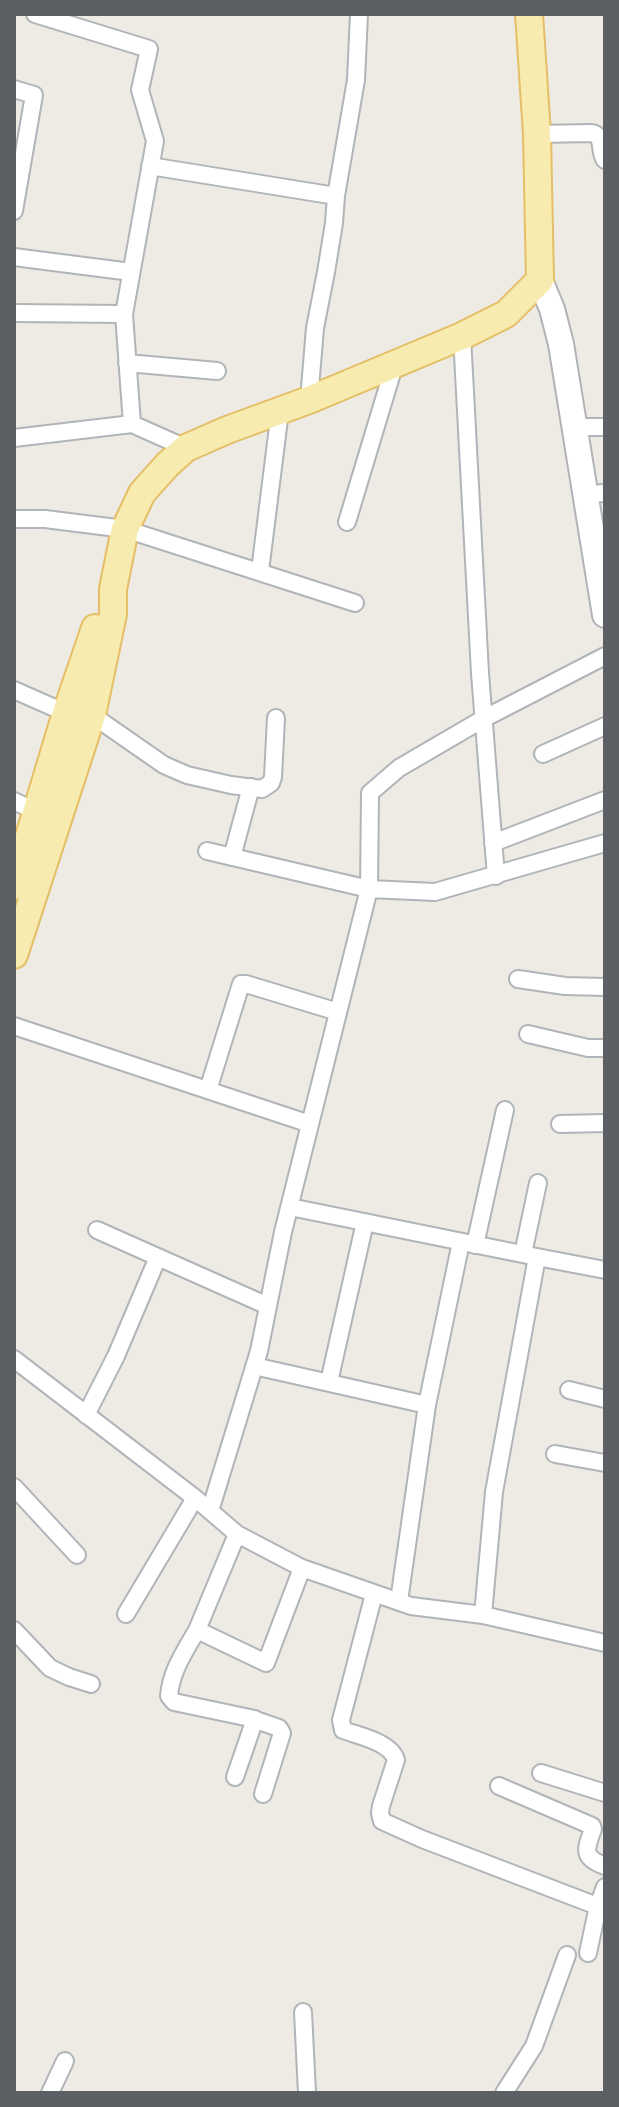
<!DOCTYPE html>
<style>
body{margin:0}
#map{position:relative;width:619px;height:2107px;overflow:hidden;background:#edebe4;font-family:"Roboto Condensed",sans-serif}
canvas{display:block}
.frame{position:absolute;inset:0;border:16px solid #5c5f63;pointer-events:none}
</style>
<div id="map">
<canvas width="619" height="2107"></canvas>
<div class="frame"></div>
</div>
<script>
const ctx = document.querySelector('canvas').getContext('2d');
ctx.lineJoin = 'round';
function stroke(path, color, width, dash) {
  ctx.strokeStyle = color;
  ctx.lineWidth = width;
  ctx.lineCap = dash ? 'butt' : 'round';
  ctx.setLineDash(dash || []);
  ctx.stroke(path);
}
const minor = new Path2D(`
 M35 14 149 49 140 90 155 141 124 314
 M14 89 34 95 14 211
 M537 134 592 133C605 136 598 151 605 160
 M150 166 336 196
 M14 257 131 272
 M14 313 124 314 132 424
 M462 336 480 673 496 876
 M127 363 217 371
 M309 400 315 328 326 272 334 223 336 196 356 80 359 14
 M575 427H605
 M14 438 132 424 186 448
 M586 494 605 493
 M14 519H45L125 529 355 603
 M347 522 395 363
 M260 571 280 411
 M14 690 66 713
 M92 715 164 765 187 775 231 785 262 789 271 783 273 777 276 718
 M543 754 605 726
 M14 801 37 812
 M493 843 605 800
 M207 851 369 889 435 892 605 843
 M232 857 251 787
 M518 979 565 986 605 987
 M14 1026 310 1124
 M528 1034 588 1048H605
 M208 1090 241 984H246L338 1012
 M560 1124 605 1123
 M290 1207 537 1257 494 1492 483 1615
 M97 1230 268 1306
 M475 1245 505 1110
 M523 1254 538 1183
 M537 1257 605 1270
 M14 1359 195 1498 237 1534 302 1568 411 1606 483 1615 605 1643
 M254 1366 427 1405 399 1601
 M329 1382 365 1222
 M569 1390 605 1399
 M427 1405 461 1242
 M86 1415 116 1356 158 1257
 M555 1454 605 1463
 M14 1487 77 1555
 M210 1511 259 1351 283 1232 369 889 370 793 399 768 483 719 605 656
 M237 1534 197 1630 266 1663 302 1568
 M374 1594 341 1720 343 1730C359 1736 391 1742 396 1760L381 1806 380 1813 382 1821 422 1839 605 1909
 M126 1614 195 1498
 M14 1630 50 1668 69 1677 91 1684
 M197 1630C185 1651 171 1671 169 1696L174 1702 250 1718 279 1728 282 1733 263 1794
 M541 1773 605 1793
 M235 1777 255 1719
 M499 1786 592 1826 593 1829C585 1851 582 1857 605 1866
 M588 1953 598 1906 605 1887
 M303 2012 307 2093
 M50 2093 65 2061
 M504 2093 534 2046 567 1955`);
const secondary = new Path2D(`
 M540 280 552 309 561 344 605 615`);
const primary = new Path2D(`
 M14 886 66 713 95 628
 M14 955 92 715 113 614V589L125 529 142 493 167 465 186 448 227 430 309 400 462 336 506 314 540 280 537 134 529 14`);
stroke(minor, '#b1b4b8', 20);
stroke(secondary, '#b1b3b8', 28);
stroke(primary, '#e4bf67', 30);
stroke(minor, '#fff', 16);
stroke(secondary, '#fff', 24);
stroke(primary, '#f7ebaf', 26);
</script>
